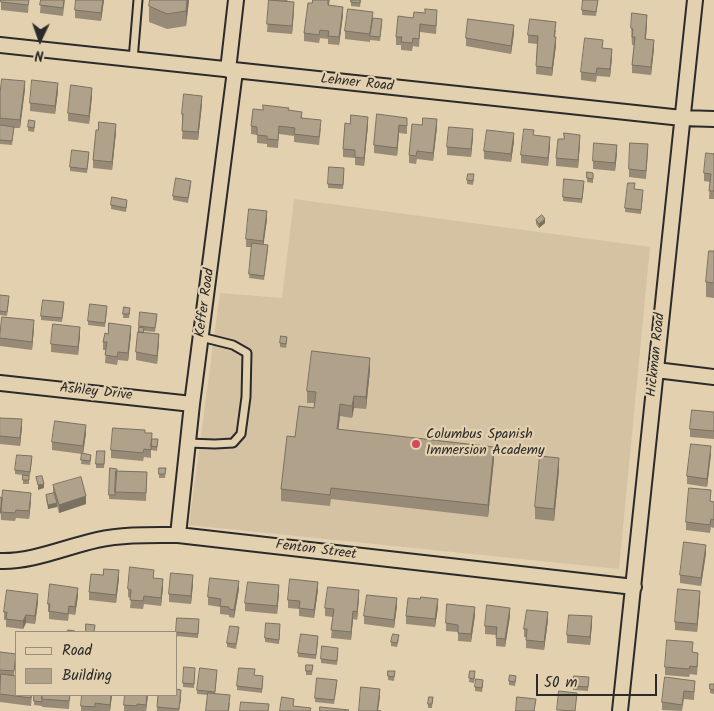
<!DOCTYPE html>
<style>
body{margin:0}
#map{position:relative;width:714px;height:711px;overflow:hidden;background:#e3d0ae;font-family:Kalam,sans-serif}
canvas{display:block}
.legend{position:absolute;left:15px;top:631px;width:162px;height:65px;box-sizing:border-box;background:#e3d0ae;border:1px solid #998e7a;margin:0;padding:6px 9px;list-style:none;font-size:15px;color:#2b2b2b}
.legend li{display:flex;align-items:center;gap:10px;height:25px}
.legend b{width:25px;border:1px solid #998e7a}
.north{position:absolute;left:15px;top:15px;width:50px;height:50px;-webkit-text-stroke:4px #e3d0ae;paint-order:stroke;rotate:183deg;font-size:14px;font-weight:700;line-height:20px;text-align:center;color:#2b2b2b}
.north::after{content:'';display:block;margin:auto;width:18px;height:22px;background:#2b2b2b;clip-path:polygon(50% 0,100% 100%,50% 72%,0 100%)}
.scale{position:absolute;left:536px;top:674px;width:121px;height:22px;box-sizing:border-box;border:2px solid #2b2b2b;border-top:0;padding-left:6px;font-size:15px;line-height:18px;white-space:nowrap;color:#2b2b2b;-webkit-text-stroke:4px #e3d0ae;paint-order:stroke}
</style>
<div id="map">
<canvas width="714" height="711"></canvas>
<ul class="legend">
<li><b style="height:6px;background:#e3d0ae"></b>Road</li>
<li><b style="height:14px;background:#b0a28a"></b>Building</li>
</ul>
<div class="north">N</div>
<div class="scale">50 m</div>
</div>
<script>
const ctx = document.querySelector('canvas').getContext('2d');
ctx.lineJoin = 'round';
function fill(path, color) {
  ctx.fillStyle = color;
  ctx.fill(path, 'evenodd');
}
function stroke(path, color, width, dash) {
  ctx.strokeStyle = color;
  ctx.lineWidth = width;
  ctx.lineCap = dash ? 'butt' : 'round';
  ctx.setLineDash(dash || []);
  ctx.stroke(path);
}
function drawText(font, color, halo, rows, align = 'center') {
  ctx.font = font + ' Kalam,sans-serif';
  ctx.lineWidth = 4.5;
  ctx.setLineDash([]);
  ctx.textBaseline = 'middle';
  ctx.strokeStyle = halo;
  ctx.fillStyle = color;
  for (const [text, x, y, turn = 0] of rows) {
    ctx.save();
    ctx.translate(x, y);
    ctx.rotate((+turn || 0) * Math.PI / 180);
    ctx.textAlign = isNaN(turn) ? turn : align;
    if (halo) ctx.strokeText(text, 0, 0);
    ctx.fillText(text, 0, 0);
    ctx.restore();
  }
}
fill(new Path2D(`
 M294 199 650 247 619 569 189 525 220 293 282 298Z`), '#d4c2a3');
const lane = new Path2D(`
 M133 60 138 0
 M188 443 215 444 233 443 241 434 246 397 247 353 233 345 201 337`);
const street = new Path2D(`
 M0 45 682 118 714 119
 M228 70 236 0
 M656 370 714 377
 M0 383 192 404
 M178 535 192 404 235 71
 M0 561C33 562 65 547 97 540 124 534 151 535 178 535L634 587
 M620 711 695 0`);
stroke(lane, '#2b2b2b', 11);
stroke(street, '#2b2b2b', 18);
stroke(lane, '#e3d0ae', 7);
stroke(street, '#e3d0ae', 14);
fill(new Path2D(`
 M1 0H29L28 13 1 10Z
 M41 0H65L63 16 40 13Z
 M104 0 101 21 75 18V10Z
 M189 0 186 26 167 29 149 22V6Z
 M269 0H288L287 1 294 10 292 34 267 32Z
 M313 0H330L329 5 343 15 339 45 328 44V39L320 38 319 43 304 41V33Z
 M351 0H361L360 7 351 6Z
 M598 0 596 16 582 15V10Z
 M373 18 382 23 380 41 370 40V39V42L345 39V31Z
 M413 18H437L436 34 420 32 419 47 413 46 412 51 401 50V45H396V37Z
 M647 23 646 39 654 48 651 75 632 73V65L634 45H632L631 28Z
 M556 30 555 37 556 45 552 76 536 74 537 44 528 43V35Z
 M514 33 511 54 466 46V38Z
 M603 48 612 57 610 77 597 76 596 82 581 80V72Z
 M25 89 20 128H14L12 145 0 144V94Z
 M58 91 55 114 30 111V103Z
 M92 96 89 124 68 121V113Z
 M202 104 198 140 182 139 183 122H182V114Z
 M263 110H289L321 128 319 145 294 142V136L279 134 278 148 267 147V144L257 143V135L251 134V126Z
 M377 114 407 126V134L399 133 397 156 374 153V145Z
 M35 125 34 132 28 131V127Z
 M368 125 364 166 355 165V158L343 157V149Z
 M437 127 433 161 417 159 416 164 409 163V155Z
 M116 132 112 170 93 168V160Z
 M534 136 550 145 548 166 521 163V155Z
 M473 137 471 157 447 155V147Z
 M564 139 580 143 578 168 556 166V158Z
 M514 141 511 162 484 159V151Z
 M648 152 646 179 629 177V169Z
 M617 153 615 171 593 169V161Z
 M714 153V199H709L710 182 704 181V173Z
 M89 156 87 173 70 171V167Z
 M344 172 343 189 328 188V184Z
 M587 172 593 173V183L587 182Z
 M474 178 473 185 467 184V180Z
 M191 185 188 203 173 200V196Z
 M584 185 582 203 563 201V197Z
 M643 194 641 214 625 212V208Z
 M127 204 126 212 111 209V205Z
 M267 219 263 245 268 249 264 280 249 278 252 247H246V239Z
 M536 220 545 223 539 228 536 224Z
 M714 251V298L706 297V282Z
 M0 295 9 300 7 316 0 315Z
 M64 306 62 322 41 320V316Z
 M124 307 130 312 129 318H123Z
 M107 310 105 327 88 325V321Z
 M157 318 155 332 144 331 143 333 159 342 157 364 136 360V352L139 326Z
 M34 328 32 350 0 346V337Z
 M131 334 128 361 118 360 117 365 105 363 106 350H103V342Z
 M80 335 78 355 51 352V344Z
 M287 341 286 348 280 347V343Z
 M370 370 366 409 354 408 352 418 340 416 338 430 494 459 488 517 331 499 330 506 281 501V489L295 437 314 408 315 403H307V391Z
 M714 412V439L690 437V429Z
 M0 418 22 427 20 446 0 444Z
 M86 433 83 454 91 459 90 465 81 464 82 454 52 450V442Z
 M145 433 152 440 158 439 157 451 151 450V449V458L144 457 143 461 111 458V450Z
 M711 454 707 487 687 484V476Z
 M105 455 104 468H96V464Z
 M32 460 30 476 15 474V470Z
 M110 468 117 471 147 472 146 501 109 499Z
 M159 468H166L165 478H159Z
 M559 470 554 521 535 519V507Z
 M23 475 29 476V484H23Z
 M53 485 86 504 59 513 57 506 48 509 46 499V495L53 493Z
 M0 497 31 501 29 519 16 518 15 521 1 520Z
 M711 501 714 502V528L711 527 710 533 686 530V522Z
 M706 553 701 586 680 583V575Z
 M103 575 119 578 116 603 89 600V592Z
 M154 578 163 587 161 606 144 604 143 609 130 608 131 598 128 597V589Z
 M193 583 191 604 169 602V594Z
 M239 589 234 618 229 617V615L220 614V607L208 605V597Z
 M318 590 314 618 299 616V609L288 608V600Z
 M279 593 277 614 245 611V603Z
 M78 596 75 615 69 614 68 621 49 619V612H48V604Z
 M359 598 357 620 353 619 351 640 331 638 333 617 325 616V608Z
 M700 599 697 632 675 630V622Z
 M38 602 35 624 26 623 23 629 6 627V620H4V612Z
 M397 606 394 628 364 624V616Z
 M438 607 435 627 406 624V616Z
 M475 615 471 642 458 641V632L446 631V623Z
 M510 616 505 647 496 646V635L485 634V626Z
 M548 620 544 650 526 648V637H524V629Z
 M199 623 198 638 176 636V632Z
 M592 624 590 645 567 643V635Z
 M280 628 279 644 265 642V638Z
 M239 631 236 649 227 647V643Z
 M399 639 397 647 391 646V642Z
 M318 641 316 659 298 657V653Z
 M0 652 16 654 14 675 16 695H32L31 706 0 702V685L1 674H0Z
 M338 652 337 665 321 663V659Z
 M692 652 698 661 697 675 690 674 689 677 665 675V667Z
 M313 665 312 675H306V671Z
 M388 671H395L394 681 388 680Z
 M470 671 475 675 474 683 469 682Z
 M195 672 194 688 183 687V683Z
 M217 674 215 693 230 703 229 711H206L208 695 197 694V690Z
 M254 675 263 680 262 693 237 690V686Z
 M574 676 589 681 588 691 573 690Z
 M516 680 515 686 509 685V681Z
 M695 681 694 700 684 699 682 711 662 710V702Z
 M337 684 334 704 315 702V698Z
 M483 684 482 692 475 691V687Z
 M710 684H714V694L710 693Z
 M70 695 69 709 42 707V706L34 705V701Z
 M112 695 110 711H81V706Z
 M148 695 146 711H124V705Z
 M433 697 432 708H428V704Z
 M181 698 179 711H157V707Z`), '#978b77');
fill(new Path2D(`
 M103 0H104L101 21V13Z
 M187 0H189L186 26V11Z
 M294 2V10L292 34V26Z
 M343 7V15L339 45V37Z
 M647 15V23L645 47V39Z
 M514 25V33L511 54V46Z
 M556 37V45L552 76V68Z
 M654 40V48L651 75V67Z
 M612 49V57L610 77V69Z
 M25 81V89L20 128V120Z
 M58 83V91L55 114V106Z
 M92 88V96L89 124V116Z
 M202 96V104L198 140V132Z
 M368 117V125L364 166V158Z
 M437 119V127L433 161V153Z
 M116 124V132L112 170V162Z
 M399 125V133L397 156V148Z
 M473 129V137L471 157V149Z
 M514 133V141L511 162V154Z
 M580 135V143L578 168V160Z
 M550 137V145L548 166V158Z
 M617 145V153L615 171V163Z
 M267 211V219L263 249V241Z
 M545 219V223L539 228V224Z
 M34 320V328L32 350V342Z
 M131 326V334L128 361V353Z
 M80 327V335L78 355V347Z
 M159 334V342L157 364V356Z
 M370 358V370L366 409V397Z
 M354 396V408L352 418V406Z
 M340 404V416L337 441V429Z
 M22 419V427L20 446V438Z
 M86 425V433L83 454V446Z
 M711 446V454L707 487V479Z
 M494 447V459L488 517V505Z
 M559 458V470L554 521V509Z
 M44 484V488L38 490V485Z
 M31 493V501L29 519V511Z
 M86 496V504L59 513V505Z
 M57 503V507L48 509V505Z
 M706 545V553L701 586V578Z
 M119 570V578L116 603V595Z
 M193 575V583L191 604V596Z
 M163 579V587L161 606V598Z
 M239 581V589L234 618V610Z
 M318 582V590L314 618V610Z
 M279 585V593L277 614V606Z
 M78 588V596L75 615V607Z
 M359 590V598L357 620V612Z
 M700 591V599L697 632V624Z
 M38 594V602L35 624V616Z
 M397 598V606L394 628V620Z
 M438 599V607L435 627V619Z
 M475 607V615L471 642V634Z
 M510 608V616L505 647V639Z
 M353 611V619L351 640V632Z
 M548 612V620L544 650V642Z
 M26 615V623L23 629V621Z
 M592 616V624L590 645V637Z
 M380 689V697L378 711H377Z
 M181 690V698L179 711Z
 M111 695H112L110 711V705Z
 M147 695H148L146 711V705Z`), '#7b7161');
const building = new Path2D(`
 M1 0H29L28 5 1 2Z
 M41 0H64L63 8 40 5Z
 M76 0H103L101 13 75 10Z
 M150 0H187L186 11 167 14 149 6Z
 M269 0 294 2 292 26 267 24Z
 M313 0H328V5L343 7 339 37 328 36 329 31 320 30 319 35 304 33 308 3H312Z
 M351 0H360V3L351 2Z
 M583 0H598L596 12 582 10Z
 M348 9 373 12 370 34 345 31Z
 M425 9 437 10 436 26 420 24 419 39 413 38 412 43 401 42 402 37H396L398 16 413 18 414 12 425 13Z
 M632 13 647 15 645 39 654 40 651 67 632 65 635 37H632L633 29 631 28Z
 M373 18 382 19 380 37 370 36Z
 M468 19 514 25 511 46 466 38Z
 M530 19 556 22 554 37H556L552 68 536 66 538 36 528 35Z
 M585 38 603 40 602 48 612 49 610 69 597 68 596 74 581 72Z
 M2 79 25 81 20 120 0 118V94Z
 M32 80 58 83 55 106 30 103Z
 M71 85 92 88 89 116 68 113Z
 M184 94 202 96 198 132 182 131 183 114H182Z
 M263 105 289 108 288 110 302 112 301 118 321 120 319 137 294 134 295 128 279 126 278 140 267 139V136L257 135V127L251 126 253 109 263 110Z
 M377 114 407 118V126L399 125 397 148 374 145Z
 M351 115 368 117 364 158 355 157V150L343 149 345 123 350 124Z
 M423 118 437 119 433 153 417 151 416 156 409 155 412 124 422 125Z
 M29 120 35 121 34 128 28 127Z
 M99 122 116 124 112 162 93 160 96 130H98Z
 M0 125 14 127 12 141 0 140Z
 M449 127 473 129 471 149 447 147Z
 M524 129 534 130 533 135 550 137 548 158 521 155Z
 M487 130 514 133 511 154 484 151Z
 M564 133 580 135 578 160 556 158 558 139H564Z
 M594 143 617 145 615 163 593 161Z
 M630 143 648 144 646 171 629 169Z
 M72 150 89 152 87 169 70 167Z
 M706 153 714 154V153V191H709L711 174 704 173Z
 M329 167 344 168 343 185 328 184Z
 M587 172 593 173V179L587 178Z
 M468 174H474L473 181 467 180Z
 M176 178 191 181 188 198 173 196Z
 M564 179 584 181 582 199 563 197Z
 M628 183H635L634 189 643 190 641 210 625 208Z
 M112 197 127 200 126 208 111 205Z
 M249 209 267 211 263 241 246 239Z
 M542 215 545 219 539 224 536 220Z
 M252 243 268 245 264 276 249 274Z
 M709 251H714V283L706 282Z
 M0 295 9 296 7 312 0 311Z
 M43 300 64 302 62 318 41 316Z
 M90 304 107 306 105 323 88 321Z
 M124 307 130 308 129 314H123Z
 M140 312 157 314 155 328 139 326Z
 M2 317 34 320 32 342 0 338Z
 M109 323 131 326 128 353 118 352 117 357 105 355 107 342H103L105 333 108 334Z
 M53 324 80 327 78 347 51 344Z
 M139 327 144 328 143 333 139 332Z
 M138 332 159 334 157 356 136 352Z
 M281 336 287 337 286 344 280 343Z
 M312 351 370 358 366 397 354 396 352 406 340 404 337 429 494 447 488 505 331 488 330 495 281 489 287 436 295 437 299 406 314 408 316 392 307 391Z
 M692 410 714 412V431L690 429Z
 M0 418 22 419 20 438 0 436Z
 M55 421 86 425 83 446 52 442Z
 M113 428 145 430V433H152L151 450 144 449 143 453 111 450Z
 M152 439H158L157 447 151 446Z
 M691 444 711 446 707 479 687 476Z
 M97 451H105L104 464H96Z
 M82 453 91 455 90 461 81 460Z
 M17 455 32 456 30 472 15 470Z
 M540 456 559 458 554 509 535 507Z
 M110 468 117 469 115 495H109Z
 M159 468H166L165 474H159Z
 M116 471 147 472 146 493 115 492Z
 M23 475 29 476V480H23Z
 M42 476 44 484 38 485 36 477Z
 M81 477 86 496 59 505 53 485Z
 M689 488 711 490 710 501 714 502V520L711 519 710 525 686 522Z
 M3 490 31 493 29 511 16 510 15 513 1 512Z
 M54 493 57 503 48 505 46 495Z
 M0 497 2 498 1 513H0Z
 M684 542 706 545 701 578 680 575Z
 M130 567 154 570 153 578 163 579 161 598 144 596 143 601 130 600 131 590 128 589Z
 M104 569 119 570 116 595 89 592 91 574 103 575Z
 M171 573 193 575 191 596 169 594Z
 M210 578 239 581 234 610 229 609V607L220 606 221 599 208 597Z
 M290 579 318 582 314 610 299 608 300 601 288 600Z
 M248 582 279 585 277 606 245 603Z
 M50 584 78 588 75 607 69 606 68 614 49 611 50 604H48Z
 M328 587 359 590 357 612 353 611 351 632 331 630 334 609 325 608Z
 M678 589 700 591 697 624 675 622Z
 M7 590 38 594 35 616 26 615 23 621 6 619 7 612H4Z
 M367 595 397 598 394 620 364 616Z
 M421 597 438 599 435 619 406 616 408 598 420 599Z
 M447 604 475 607 471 634 458 633V625L446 623Z
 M487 605 510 608 505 639 496 638 497 627 485 626Z
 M527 610 548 612 544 642 526 640 527 629H524Z
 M569 615 592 616 590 637 567 635Z
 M177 618 199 619 198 634 176 632Z
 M266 623 280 624 279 640 265 638Z
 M86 624 95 625 94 632H86Z
 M230 626 239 627 236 644 227 643Z
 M68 630 75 631V632H68Z
 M301 634 318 636 316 655 298 653Z
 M393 634 399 635 397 643 391 642Z
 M667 640 693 642 692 652 698 653 697 667 690 666 689 669 665 667Z
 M322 646 338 648 337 661 321 659Z
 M0 652 16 654 14 671 0 670Z
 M306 665H313L312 671H306Z
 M184 667 195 668 194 684 183 683Z
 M200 668 217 670 215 692 197 690Z
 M239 668 255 669 254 675 263 676 262 689 237 686Z
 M388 671H395L394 677 388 676Z
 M470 671H475L474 679 469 678Z
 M1 674 16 676V695H31V698L0 694Z
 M510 675 516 676 515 682 509 681Z
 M574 676 589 677 588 687 573 686Z
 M665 677 695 681 694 692 684 691 682 705 662 702Z
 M317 678 337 680 334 700 315 698Z
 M476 679 483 680 482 688 475 687Z
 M710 684H714V690L710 689Z
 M361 687 380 689 377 711H381H359Z
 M176 689 181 690 179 709 157 707 158 695H176Z
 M559 691 577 693 575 711 557 710Z
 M208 693 230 695 228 711H206Z
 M34 695H42V702L34 701Z
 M42 695H70L69 701 42 699Z
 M82 695H111L110 705 95 703V707L81 706Z
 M125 695H147L146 705 137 704V706L124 705Z
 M282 697 294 699 293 706 311 708 310 711H280Z
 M429 697H433L432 704H428Z
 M517 697 536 699 534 711H516Z
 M241 702 269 704 268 711H240Z
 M320 707 349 710 348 711H320Z`);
fill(building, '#b0a28a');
stroke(building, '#7b7161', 1);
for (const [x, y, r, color] of [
 [416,444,5,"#d1495b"]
]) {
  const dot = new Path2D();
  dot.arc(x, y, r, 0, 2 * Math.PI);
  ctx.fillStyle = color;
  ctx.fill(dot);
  stroke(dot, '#e3d0ae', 2);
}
drawText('14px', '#2b2b2b', '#e3d0ae', [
 ["Lehner Road",357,84,6],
 ["Keffer Road",206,303,-82],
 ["Hickman Road",657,355,-84],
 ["Ashley Drive",96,393,6],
 ["Fenton Street",316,551,7]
]);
drawText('14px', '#2b2b2b', '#e3d0ae', [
 ["Columbus Spanish",426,436],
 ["Immersion Academy",426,452]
], 'left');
</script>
